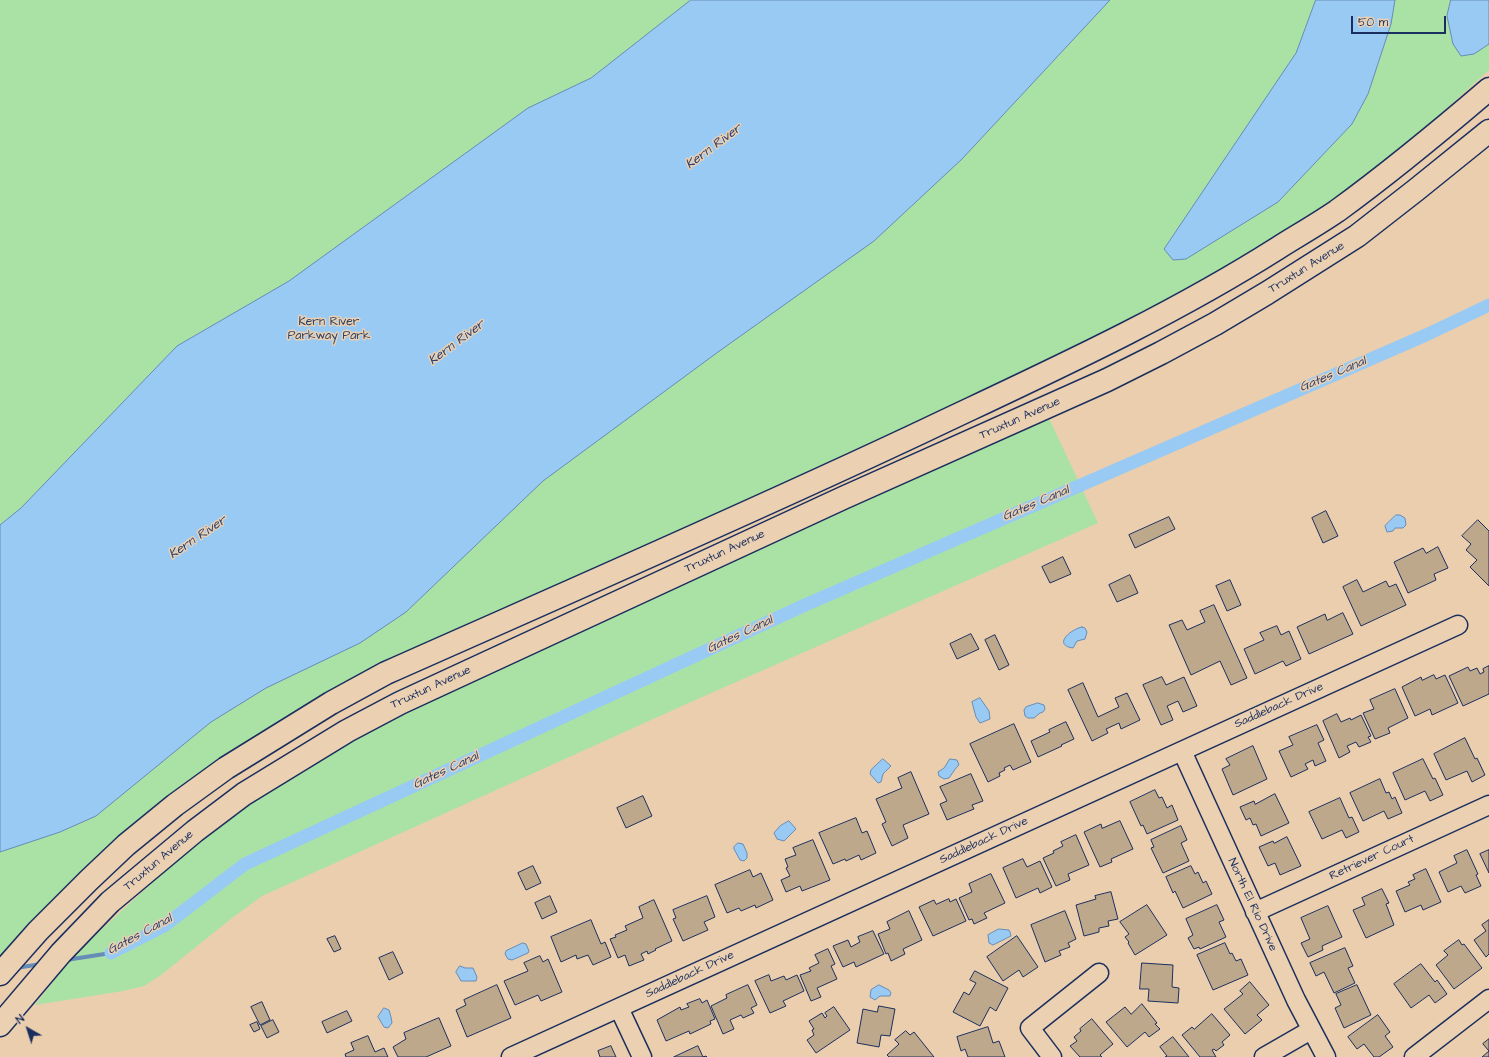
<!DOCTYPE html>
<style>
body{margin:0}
#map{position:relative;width:1489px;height:1057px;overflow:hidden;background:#eacead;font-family:"Architects Daughter",sans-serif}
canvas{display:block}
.north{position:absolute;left:8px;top:1009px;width:40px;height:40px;-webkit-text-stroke:3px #ebd0b2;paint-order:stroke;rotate:321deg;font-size:11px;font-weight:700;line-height:16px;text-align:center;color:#1b2f5e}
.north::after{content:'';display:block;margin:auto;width:14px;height:18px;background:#1b2f5e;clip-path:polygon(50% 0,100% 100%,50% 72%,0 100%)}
.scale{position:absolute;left:1351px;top:16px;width:95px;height:18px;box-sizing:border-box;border:2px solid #1b2f5e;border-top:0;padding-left:5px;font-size:12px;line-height:14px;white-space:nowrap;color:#1b2f5e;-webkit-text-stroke:3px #ebd0b2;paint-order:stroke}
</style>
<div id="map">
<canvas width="1489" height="1057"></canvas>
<div class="north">N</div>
<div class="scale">50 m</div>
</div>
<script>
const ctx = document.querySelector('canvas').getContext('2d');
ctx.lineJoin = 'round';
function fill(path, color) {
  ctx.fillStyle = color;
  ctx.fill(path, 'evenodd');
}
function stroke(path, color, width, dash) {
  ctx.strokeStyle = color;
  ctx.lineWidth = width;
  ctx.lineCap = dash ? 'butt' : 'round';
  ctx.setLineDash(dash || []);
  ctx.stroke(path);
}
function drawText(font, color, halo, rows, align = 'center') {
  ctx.font = font + ' "Architects Daughter",sans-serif';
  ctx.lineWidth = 3;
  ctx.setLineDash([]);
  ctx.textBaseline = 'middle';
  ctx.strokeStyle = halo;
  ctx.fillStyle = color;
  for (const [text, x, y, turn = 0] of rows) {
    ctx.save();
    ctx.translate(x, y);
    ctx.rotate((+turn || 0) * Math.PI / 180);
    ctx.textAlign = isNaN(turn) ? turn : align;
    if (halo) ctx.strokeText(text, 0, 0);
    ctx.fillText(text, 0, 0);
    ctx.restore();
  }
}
fill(new Path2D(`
 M0 0H1489V70L1393 157 1318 212 1165 306 297 713 0 962V658L63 603 0 525Z
 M1048 416 1098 523 693 701 262 896 232 918 161 975 144 986 123 991 35 1005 74 955 156 879 187 852 236 814 304 768 411 707Z`), '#aae2a6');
const water = new Path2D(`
 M691 0H1110L962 159 874 241 718 352 543 481 406 612 360 643 266 688 211 722 96 816 60 832 0 852V525L21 508 177 346 289 281 528 108 591 78Z
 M1316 0H1395L1391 24 1368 94 1352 124 1278 202 1186 259 1173 260 1164 249 1296 53Z
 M1451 0H1489V44L1474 54 1461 56 1453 44 1447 16Z
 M1396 515H1400L1405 518 1406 525 1403 528H1395L1393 531 1387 532 1385 526Z
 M1082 627 1085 628 1087 632 1085 639 1077 641 1073 648C1052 645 1071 629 1082 627Z
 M980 698 989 711 990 719 980 723 976 717 972 702Z
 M1038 703 1044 705 1045 709 1043 712 1040 713 1034 718H1028L1025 716 1024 710 1026 707Z
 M883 759 891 766 883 774 881 782 878 783 870 774 871 770Z
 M950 759 957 760 959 765 956 768 949 778 944 779 939 776 938 772 944 768Z
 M789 821 796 829 784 841 777 839 774 833 780 826Z
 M738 843 743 844 747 853V858L744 861 740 860 734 849V847Z
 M999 929 1009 930 1010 932 1011 936 993 945 989 943 988 935Z
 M523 943 526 944 529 951 528 953 512 960 508 959 505 954 506 951Z
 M460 966 465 968H473L477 977 476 981H461L456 972Z
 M879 985 889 990 891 993 890 996H880L875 1000 870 997 871 990Z
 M384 1008 389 1010 391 1017 392 1023 388 1028 384 1027 378 1017Z`);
fill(water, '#98caf4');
stroke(water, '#668cb8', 1);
stroke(new Path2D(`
 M66 960 111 953
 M16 968 41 964`), '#668cb8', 4);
stroke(new Path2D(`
 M111 953 164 926 245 864 805 605 1426 335 1489 305`), '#98caf4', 13);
const building = new Path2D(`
 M1326 511 1338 536 1323 543 1312 518Z
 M1169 517 1175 529 1135 548 1129 535Z
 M1478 520 1489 531V586L1470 567 1477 560 1466 550 1471 544 1462 536Z
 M1438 547 1448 568 1434 574 1436 580 1408 593 1394 562 1423 548 1426 553Z
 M1063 557 1071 574 1050 583 1042 567Z
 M1130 575 1138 593 1117 602 1109 585Z
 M1230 580 1241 605 1227 611 1216 586Z
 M1357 580 1363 592 1386 581 1389 587 1396 584 1406 605 1361 626 1343 587Z
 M1214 605 1247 678 1231 685 1220 661 1191 675 1169 625 1182 620 1187 630 1205 622 1200 611Z
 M1343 613 1353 634 1309 654 1297 627 1325 614 1327 620Z
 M1277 626 1281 635 1289 631 1301 659 1286 666 1283 661 1255 674 1244 649 1264 640 1260 633Z
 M971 634 979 649 957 659 950 644Z
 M995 635 1009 665 999 670 985 640Z
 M1489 666V694L1463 706 1449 676 1468 667 1470 671 1477 668 1480 674 1484 672 1483 669Z
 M1434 675 1436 679 1445 675 1458 703 1432 715 1430 709 1415 716 1402 687 1421 677 1422 680Z
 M1162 677 1166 685 1184 677 1197 706 1183 712 1178 701 1167 706 1173 720 1161 725 1143 685Z
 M1083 683 1098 717 1119 707 1115 698 1127 693 1140 720 1121 729 1119 723 1106 729 1108 733 1092 741 1068 690Z
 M1395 689 1408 718 1388 728 1390 733 1375 739 1363 713 1374 709 1370 700Z
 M1337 714 1341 722 1350 718 1351 720 1361 715 1371 736 1368 737 1371 742 1359 747 1356 742 1347 746 1350 752 1339 758 1323 721Z
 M1066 722 1074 739 1061 745 1062 746 1038 757 1031 741 1050 732 1049 730Z
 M1014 724 1031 762 1013 770 1010 765 1004 768 1005 770 999 773 1000 776 988 782 970 744Z
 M1317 725 1324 740 1318 743 1326 761 1315 766 1313 760 1305 764 1308 769 1291 777 1279 751 1293 745 1289 737Z
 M1465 738 1475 759 1477 758 1485 775 1472 782 1467 771 1446 780 1434 754Z
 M1253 746 1267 779 1233 795 1222 769 1230 765 1226 759Z
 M1423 759 1433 779 1435 778 1443 795 1430 801 1425 791 1405 800 1393 773Z
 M911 772 929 814 903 825 908 838 892 846 882 824 886 822 876 799 902 788 898 778Z
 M971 774 983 801 972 805 974 809 947 820 940 804 947 801 940 787Z
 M1380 779 1386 793 1389 792 1392 799 1395 797 1402 813 1388 819 1384 811 1363 821 1350 793Z
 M1155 790 1159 798 1162 797 1167 808 1172 805 1178 820 1147 834 1143 825 1141 826 1130 802Z
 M1275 794 1289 823 1261 836 1256 824 1253 825 1250 818 1246 820 1240 807 1254 801 1255 804Z
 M643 796 652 816 626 828 617 808Z
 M1340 798 1349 818 1352 817 1359 832 1346 838 1342 830 1322 839 1309 812Z
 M856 818 862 833 867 831 876 853 861 860 859 855 846 861 845 859 833 864 819 833Z
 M1120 821 1133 849 1111 859 1112 862 1100 867 1084 832 1101 824 1102 828Z
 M1181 826 1187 840 1181 843 1189 861 1163 873 1151 848 1154 847 1151 840Z
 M1076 835 1089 865 1068 874 1070 880 1056 886 1043 858 1054 853 1053 851 1063 846 1061 842Z
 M1287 837 1301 866 1280 875 1275 863 1268 866 1259 847 1273 841 1274 843Z
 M813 840 830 880 802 891 800 886 786 892 781 880 790 876 786 868 788 867 785 859 796 855 793 848Z
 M1467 850 1478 874 1476 875 1481 886 1465 893 1461 886 1448 892 1439 872 1457 863 1454 856Z
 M1489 850V873L1480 854Z
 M1023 859 1027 867 1040 861 1052 887 1040 893 1038 888 1016 898 1003 868Z
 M533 866 541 883 526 890 518 873Z
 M1191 866 1195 874 1198 872 1203 883 1206 881 1212 894 1183 908 1175 891 1173 893 1166 877Z
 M1426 869 1441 902 1423 910 1421 905 1405 912 1396 891 1410 885 1408 882 1415 879 1413 875Z
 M750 870 753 877 761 873 773 900 756 908 755 905 741 911 739 908 727 913 715 885Z
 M991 874 1005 903 984 913 987 918 974 924 972 919 969 920 959 898 972 892 969 884Z
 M1382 889 1389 903 1386 904 1394 925 1366 938 1353 910 1365 905 1362 898Z
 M1111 892 1118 919 1108 921 1109 926 1099 928V932L1084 936 1076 905 1096 899 1095 896Z
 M550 896 557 912 542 919 535 903Z
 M707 896 715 917 704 922 708 930 683 941 673 919 676 918 673 910Z
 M949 899 950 902 956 899 966 921 933 936 919 907 934 900 936 904Z
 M654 900 672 941 655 949 656 950 648 954 647 951 641 954 644 960 629 966 625 955 618 958 610 939 616 937 615 935 627 930 625 926 643 918 639 907Z
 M1147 905 1167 935 1135 955 1128 943 1129 942 1125 937 1129 934 1120 922Z
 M1217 905 1224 920 1219 922 1226 937 1200 949 1199 947 1194 949 1188 938 1193 935 1186 919Z
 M1328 906 1342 937 1322 946 1323 950 1308 957 1301 943 1310 939 1301 918Z
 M909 911 922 940 903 949 905 954 891 961 888 953 886 954 878 934 890 929 887 922Z
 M1065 911 1076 939 1068 943 1070 947 1059 951 1061 955 1045 962 1031 925Z
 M591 920 601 944 605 942 611 957 593 965 588 955 577 959 576 955 561 962 551 937Z
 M1489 920V954L1486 957 1474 940 1486 931 1482 925Z
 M873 931 884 954 856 967 854 962 843 967 833 946 848 940 851 947 860 942 858 937Z
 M335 936 341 949 334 952 327 939Z
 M1017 936 1038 967 1023 977 1019 970 1003 981 987 957Z
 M1459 940 1462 945 1464 944 1482 968 1454 989 1436 965 1448 955 1444 951Z
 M1225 943 1230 954 1232 953 1236 961 1241 959 1248 975 1213 990 1197 955Z
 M1345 948 1353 966 1348 968 1355 983 1334 993 1324 972 1316 976 1310 963Z
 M828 949 835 964 831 966 837 979 817 988 821 997 811 1001 800 975 811 971 809 968 819 963 815 955Z
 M393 952 403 973 389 980 379 958Z
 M540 956 543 962 548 959 562 992 541 1001 538 995 515 1005 504 981 528 971 524 963Z
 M1142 963 1173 965 1172 987 1179 988 1178 1003 1148 1001 1149 989H1140Z
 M1421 964 1435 982 1437 980 1447 994 1435 1003 1429 995 1411 1008 1394 984Z
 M975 971 1008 988 996 1011 990 1007 980 1026 953 1012 964 992 969 995 976 983 970 980Z
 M769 975 771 981 784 976 786 980 797 975 804 991 783 1001 786 1006 770 1013 755 981Z
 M1250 982 1269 1005 1257 1015 1262 1020 1245 1034 1224 1009 1243 994 1240 991Z
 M497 985 511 1018 467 1037 456 1010 466 1005 464 1000Z
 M748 985 757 1005 751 1008 754 1013 743 1018 741 1015 730 1020 734 1029 723 1034 711 1006 727 998 726 995Z
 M1357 985 1371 1015 1344 1028 1335 1008 1341 1005 1336 994Z
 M700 999 702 1003 707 1000 715 1019 710 1021 711 1024 690 1034 689 1031 666 1041 657 1020 680 1007 681 1010 689 1007 687 1004Z
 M262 1002 270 1020 260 1025 251 1007Z
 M1142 1004 1157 1023 1155 1024 1160 1029 1149 1037 1145 1032 1127 1047 1106 1022 1125 1007 1131 1014Z
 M879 1006 895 1009 890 1036 881 1035 879 1047 857 1043 863 1009 877 1012Z
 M834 1007 850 1030 816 1053 807 1040 814 1035 812 1030 814 1029 809 1021 822 1013 825 1018 827 1016 825 1013Z
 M347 1011 352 1021 327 1033 322 1022Z
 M1212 1014 1230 1035 1222 1042 1224 1045 1216 1051 1214 1049 1212 1050 1216 1057H1200L1182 1035 1192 1027 1194 1029Z
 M1378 1015 1390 1032 1385 1036 1393 1047 1379 1057H1374L1364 1044 1357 1049 1348 1037Z
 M439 1018 451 1046 426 1057H398L393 1047 406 1039 404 1033Z
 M1092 1019 1113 1044 1100 1055 1102 1057H1080L1070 1046 1077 1041 1074 1037 1081 1031 1080 1029Z
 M273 1020 279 1032 267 1038 261 1026Z
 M257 1022 260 1029 254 1032 250 1025Z
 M988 1027 993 1043 999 1041 1005 1057H968L965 1049 961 1051 957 1037Z
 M906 1031 910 1035 914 1032 934 1057H889L887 1055 899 1044 895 1040Z
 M368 1036 375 1052 384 1048 388 1057H346L345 1054 354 1050 351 1043Z
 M1173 1037 1189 1057H1165L1167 1056 1160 1047Z
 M1489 1039V1057H1482L1489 1051 1483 1044Z
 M611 1046 616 1057H600L598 1051Z
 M698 1046 703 1057 706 1056 707 1057H674Z`);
fill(building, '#bda88c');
stroke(building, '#1b2f5e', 1);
const minor = new Path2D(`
 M1182 751 1296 1000 1326 1057
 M1255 912 1489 805
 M619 1008 642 1057
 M511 1057 1458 625
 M1052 1057 1030 1028 1099 973
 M1264 1057 1311 1030
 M1414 1057 1489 999`);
const major = new Path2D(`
 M0 974 38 931 89 880 126 845 175 805 226 768 331 703 386 673C566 593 748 514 926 430 1046 373 1166 319 1278 248 1297 236 1318 224 1337 211 1389 173 1440 131 1489 89
 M0 1025 61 953 110 902 195 831 244 794 347 731 400 703 843 498 1107 380 1161 353 1215 324 1267 293 1357 236 1416 190 1489 131`);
stroke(minor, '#1b2f5e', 21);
stroke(major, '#1b2f5e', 25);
stroke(minor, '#ebd0b2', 18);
stroke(major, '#ebd0b2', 22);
drawText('12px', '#1b2f5e', '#ebd0b2', [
 ["Truxtun Avenue",1307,268,-32],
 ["Truxtun Avenue",1020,419,-24],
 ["Truxtun Avenue",725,552,-25],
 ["Truxtun Avenue",431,688,-25],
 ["Saddleback Drive",1279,706,-24],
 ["Saddleback Drive",984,841,-25],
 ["Retriever Court",1372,858,-25],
 ["Truxtun Avenue",159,861,-40],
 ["North El Rio Drive",1252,905,65],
 ["Saddleback Drive",690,975,-25]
]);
drawText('12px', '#294165', '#ebd0b2', [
 ["Kern River",329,322],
 ["Parkway Park",329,336]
]);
drawText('italic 13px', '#283e6d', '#ebd0b2', [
 ["Kern River",714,147,-37],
 ["Kern River",457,343,-37],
 ["Gates Canal",1333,375,-23],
 ["Gates Canal",1036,504,-23],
 ["Kern River",198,538,-34],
 ["Gates Canal",740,635,-25],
 ["Gates Canal",446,771,-25],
 ["Gates Canal",140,935,-28]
]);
</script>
